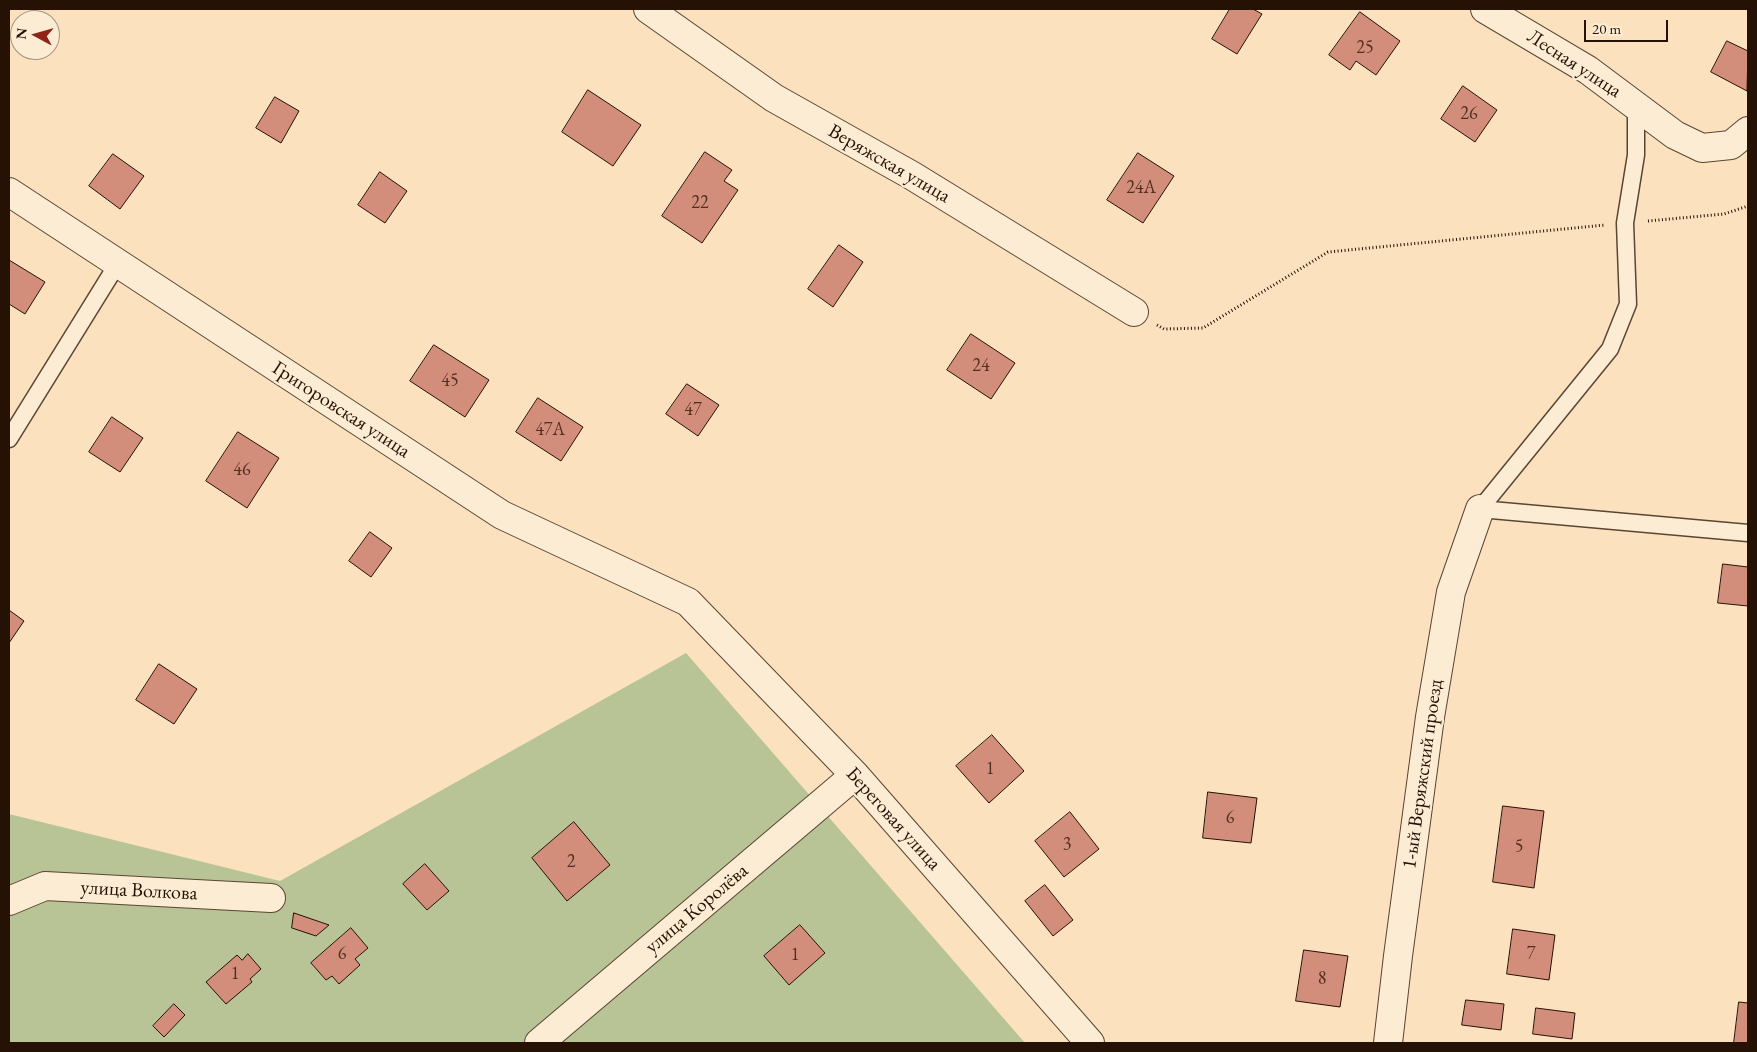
<!DOCTYPE html>
<meta charset="utf-8">
<style>
body{margin:0}
#map{position:relative;width:1757px;height:1052px;overflow:hidden;background:#fbe1bd;font-family:"EB Garamond",serif}
canvas{display:block}
.frame{position:absolute;inset:0;border:10px solid #261105;pointer-events:none}
.north{position:absolute;left:10px;top:10px;width:50px;height:50px;box-sizing:border-box;background:#fcecd4;border:1px solid #a69481;border-radius:50%;rotate:276deg;font-size:14px;font-weight:700;line-height:20px;text-align:center;color:#261105}
.north::after{content:'';display:block;margin:auto;width:18px;height:22px;background:#8f2418;clip-path:polygon(50% 0,100% 100%,50% 72%,0 100%)}
.scale{position:absolute;left:1584px;top:20px;width:84px;height:22px;box-sizing:border-box;border:2px solid #261105;border-top:0;padding-left:6px;font-size:15px;line-height:18px;white-space:nowrap;color:#261105;-webkit-text-stroke:4px #fcecd4;paint-order:stroke}
</style>
<div id="map">
<canvas width="1757" height="1052"></canvas>
<div class="frame"></div>
<div class="north">N</div>
<div class="scale">20 m</div>
</div>
<script>
const ctx = document.querySelector('canvas').getContext('2d');
ctx.lineJoin = 'round';
function fill(path, color) {
  ctx.fillStyle = color;
  ctx.fill(path, 'evenodd');
}
function stroke(path, color, width, dash) {
  ctx.strokeStyle = color;
  ctx.lineWidth = width;
  ctx.lineCap = dash ? 'butt' : 'round';
  ctx.setLineDash(dash || []);
  ctx.stroke(path);
}
function drawText(font, color, halo, rows, align = 'center') {
  ctx.font = font + ' "EB Garamond",serif';
  ctx.lineWidth = 4.5;
  ctx.setLineDash([]);
  ctx.textBaseline = 'middle';
  ctx.strokeStyle = halo;
  ctx.fillStyle = color;
  for (const [text, x, y, turn = 0] of rows) {
    ctx.save();
    ctx.translate(x, y);
    ctx.rotate((+turn || 0) * Math.PI / 180);
    ctx.textAlign = isNaN(turn) ? turn : align;
    if (halo) ctx.strokeText(text, 0, 0);
    ctx.fillText(text, 0, 0);
    ctx.restore();
  }
}
fill(new Path2D(`
 M686 653 1025 1043H9V814L280 881Z`), '#b8c496');
const building = new Path2D(`
 M1230 9H1253L1262 14 1237 54 1212 39Z
 M1360 12 1400 41 1376 75 1356 61 1350 70 1329 55Z
 M1727 41 1748 51 1747 91 1711 72Z
 M1463 86 1497 110 1475 142 1441 119Z
 M588 90 641 125 613 166 562 132Z
 M275 97 299 111 281 143 256 128Z
 M705 152 732 170 724 181 738 190 702 243 662 216Z
 M1138 153 1174 176 1143 223 1107 200Z
 M113 154 144 176 120 209 89 186Z
 M380 172 407 191 385 223 358 205Z
 M839 245 863 262 833 307 808 289Z
 M9 260 45 282 25 314 9 304Z
 M971 334 1015 363 991 399 947 370Z
 M434 345 489 380 465 417 410 381Z
 M687 384 719 405 698 436 666 414Z
 M538 398 583 427 561 461 516 432Z
 M112 417 143 438 120 472 89 452Z
 M238 432 279 458 247 508 206 481Z
 M370 532 392 548 371 577 349 561Z
 M1723 564 1748 567V606L1718 603Z
 M9 610 24 621 9 643Z
 M159 664 197 689 174 724 136 700Z
 M992 735 1024 771 989 803 956 766Z
 M1208 792 1257 798 1251 843 1203 838Z
 M1503 806 1544 811 1534 888 1493 882Z
 M1070 812 1099 849 1064 877 1035 841Z
 M574 822 610 865 567 901 532 858Z
 M425 864 449 891 427 910 403 884Z
 M1045 885 1073 920 1053 936 1025 901Z
 M294 913 329 925 316 936 292 928Z
 M800 925 825 953 789 985 764 956Z
 M351 928 368 948 355 959 360 965 339 984 332 976 326 980 311 963Z
 M1513 929 1555 935 1549 980 1507 974Z
 M1304 950 1348 956 1340 1007 1296 1001Z
 M248 954 261 969 250 979 252 982 226 1004 206 982 237 955 242 960Z
 M1466 1000 1504 1004 1501 1030 1462 1025Z
 M1739 1002 1748 1003V1043H1734Z
 M174 1004 185 1015 164 1037 153 1026Z
 M1536 1008 1575 1013 1572 1039 1533 1034Z`);
fill(building, '#d38d7b');
stroke(building, '#261105', 1);
const lane = new Path2D(`
 M9 439 118 263
 M1480 509 1610 349 1628 304 1625 223 1636 155V106
 M1480 509 1748 533`);
const street = new Path2D(`
 M648 9 774 98 911 175 1134 312
 M1485 9 1588 70 1675 135 1702 148 1731 145 1748 131
 M9 192 502 515 688 602 855 775 1090 1043
 M9 901 45 886 271 898
 M539 1043 855 775
 M1388 1043 1398 956 1430 717 1451 592 1480 509`);
stroke(lane, '#5b4533', 19);
stroke(street, '#5b4533', 30);
stroke(new Path2D(`
 M1648 221 1724 214 1748 206
 M1157 325 1164 329 1203 328 1328 252 1605 225`), '#261105', 3, [1, 2.5]);
stroke(lane, '#fcecd4', 16);
stroke(street, '#fcecd4', 28);
drawText('18px', '#513022', null, [
 ["25",1365,48],
 ["26",1469,114],
 ["24А",1141,188],
 ["22",700,203],
 ["24",981,366],
 ["45",450,381],
 ["47",693,410],
 ["47А",550,430],
 ["46",242,470],
 ["1",990,769],
 ["6",1230,818],
 ["3",1067,845],
 ["5",1519,847],
 ["2",571,862],
 ["6",342,954],
 ["7",1531,954],
 ["1",795,955],
 ["1",235,974],
 ["8",1322,979]
]);
drawText('20px', '#261105', '#fcecd4', [
 ["Лесная улица",1574,64,33],
 ["Веряжская улица",889,164,30],
 ["Григоровская улица",341,410,33],
 ["1-ый Веряжский проезд",1423,774,-82],
 ["Береговая улица",893,819,48],
 ["улица Волкова",139,891,3],
 ["улица Королёва",697,909,-40]
]);
</script>
